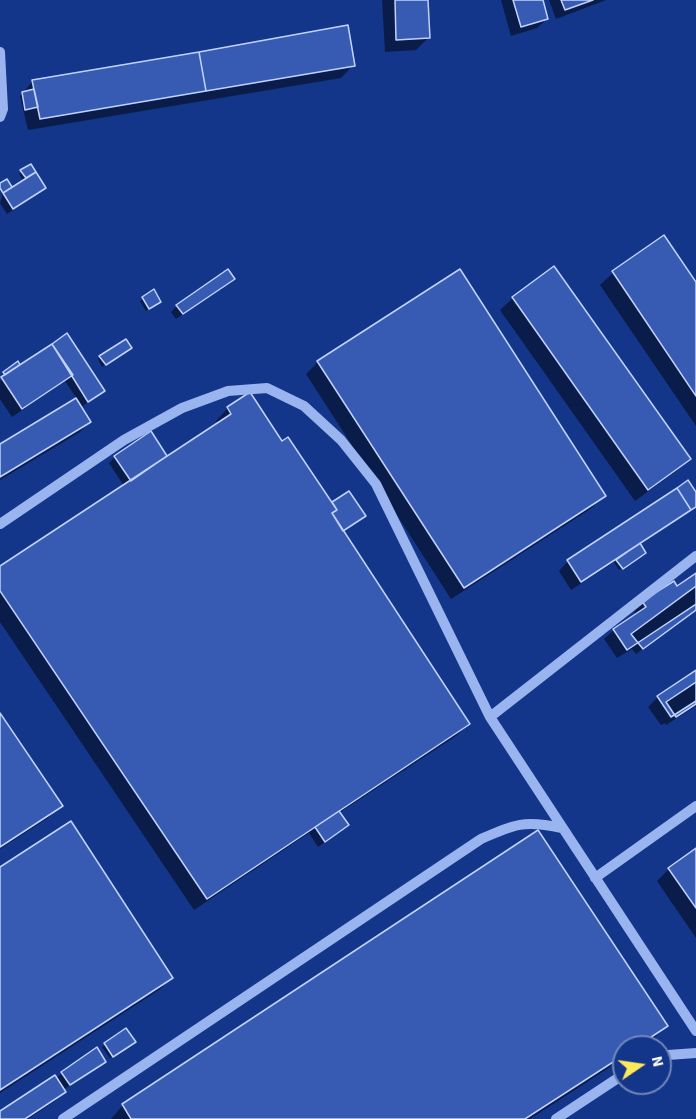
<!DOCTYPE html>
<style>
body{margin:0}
#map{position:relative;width:696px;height:1119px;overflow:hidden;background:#13358a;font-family:"Source Sans 3",sans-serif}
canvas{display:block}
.north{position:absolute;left:612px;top:1035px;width:60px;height:60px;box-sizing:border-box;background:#13358a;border:2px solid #7186b9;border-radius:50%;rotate:77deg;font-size:16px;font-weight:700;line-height:24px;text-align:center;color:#fff}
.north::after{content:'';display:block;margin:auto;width:21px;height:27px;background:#ffe859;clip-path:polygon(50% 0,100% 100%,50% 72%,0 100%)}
</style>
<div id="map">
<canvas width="696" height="1119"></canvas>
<div class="north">N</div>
</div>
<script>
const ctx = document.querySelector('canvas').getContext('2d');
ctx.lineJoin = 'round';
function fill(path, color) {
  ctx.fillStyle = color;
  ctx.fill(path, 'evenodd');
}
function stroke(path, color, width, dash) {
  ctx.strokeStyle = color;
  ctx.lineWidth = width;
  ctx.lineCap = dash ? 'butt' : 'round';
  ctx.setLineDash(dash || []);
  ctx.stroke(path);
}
fill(new Path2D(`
 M382 0H427L428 38 416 50 385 52Z
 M501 0H541L547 19 537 28 511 36Z
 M549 0H606L556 19Z
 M353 65 341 78 28 130 20 96 33 81Z
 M30 166 44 188 38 194 7 214 0 203 2 197 0 185 6 181 12 189 24 182 19 174Z
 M664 237 696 285V426L600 285 613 273Z
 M554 269 689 459 676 471 635 501 500 310 513 298Z
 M233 279 176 319 171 312 177 306Z
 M154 292 159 302 146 311 140 301Z
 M66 335 103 391 80 408 89 422 80 432 0 480V446L77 399 65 381 12 417 0 399V381L3 378 1 375 17 364 19 367Z
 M127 350 102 367 98 359 100 357Z
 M318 362 604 495 592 508 451 599 306 374Z
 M228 408 281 443 332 505 349 493 364 515 342 532 468 724 456 736 339 813 347 825 341 831 318 847 309 833 194 910 0 622V568L124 486 109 463 115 457 151 433 167 458 218 424 216 421Z
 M696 495V506L640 545 642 555 619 570 614 562 571 590 559 571 568 561Z
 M696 575V610L636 654 632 649 617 658 604 639 614 630 636 615 634 612 643 602 677 588Z
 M696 672V706L666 725 665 723 661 725 648 707 658 697Z
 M0 716 61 806 48 818 0 849Z
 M538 832 666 1026 654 1038 640 1047H624V1058L530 1119H111L123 1105Z
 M696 850V938L657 881 669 869Z
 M0 869 172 978 159 990 0 1093Z
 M126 1030 131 1044 110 1058 102 1047Z
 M104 1061 63 1090 64 1092 55 1101 28 1119H0V1114L56 1079 62 1073Z`), '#0007');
const building = new Path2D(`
 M395 0H428L430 38 396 40Z
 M513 0H543L548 19 521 27Z
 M561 0H593L565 10Z
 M348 25 355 66 206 91 199 52Z
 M199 52 206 91 40 119 32 80Z
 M34 89 38 107 25 110 22 92Z
 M31 164 36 172 26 178 20 170Z
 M36 172 46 188 13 209 3 193Z
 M7 179 12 187 3 193 0 188V183Z
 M664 235 696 282V396L612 271Z
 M554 266 691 459 648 490 512 297Z
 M228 269 235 279 183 314 176 305Z
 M460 269 606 496 464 588 317 361Z
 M154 289 161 302 149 309 142 297Z
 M67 333 105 391 88 402 52 344Z
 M126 339 132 348 106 365 99 356Z
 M52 344 73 375 22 409 1 377Z
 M18 361 20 365 5 375 3 372Z
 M250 392 282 441 288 437 337 510 332 513 470 724 207 899 0 591V566L231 414 227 407Z
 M76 398 91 422 0 477V444Z
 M151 431 167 456 131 481 114 456Z
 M688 480 696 492V507L691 510 677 488Z
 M677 488 691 510 581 582 567 560Z
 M349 491 366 516 343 531 332 513 337 510 332 502Z
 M640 543 646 553 623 569 616 560Z
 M696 573V604L627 650 613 629 646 607 642 601 674 581 677 586Z
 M696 586V610L643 649 631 634Z
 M696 670V701L671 717 657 696Z
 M696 682V704L676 717 666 702Z
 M0 713 63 806 0 847Z
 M339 811 349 825 325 842 315 827Z
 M71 821 173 978 0 1090V867Z
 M538 830 668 1026 636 1047H624V1055L525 1119H131L122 1104Z
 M696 848V908L668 868Z
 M126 1028 136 1042 113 1057 104 1043Z
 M97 1047 106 1062 70 1085 61 1072Z
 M55 1075 66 1092 25 1119H0V1111Z`);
fill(building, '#375bb2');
stroke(building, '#c1d3fc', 1.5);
stroke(new Path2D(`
 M0 52 3 109 0 117
 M0 524 124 440 182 408 228 391 267 388 304 406 341 440 376 484 490 717 696 1031
 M490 717 696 556
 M595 878 696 806
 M660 1058 668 1055 696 1053
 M63 1119 481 839C515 824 524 820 562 828
 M556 1119 624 1074`), '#9ab4f0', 10);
</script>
